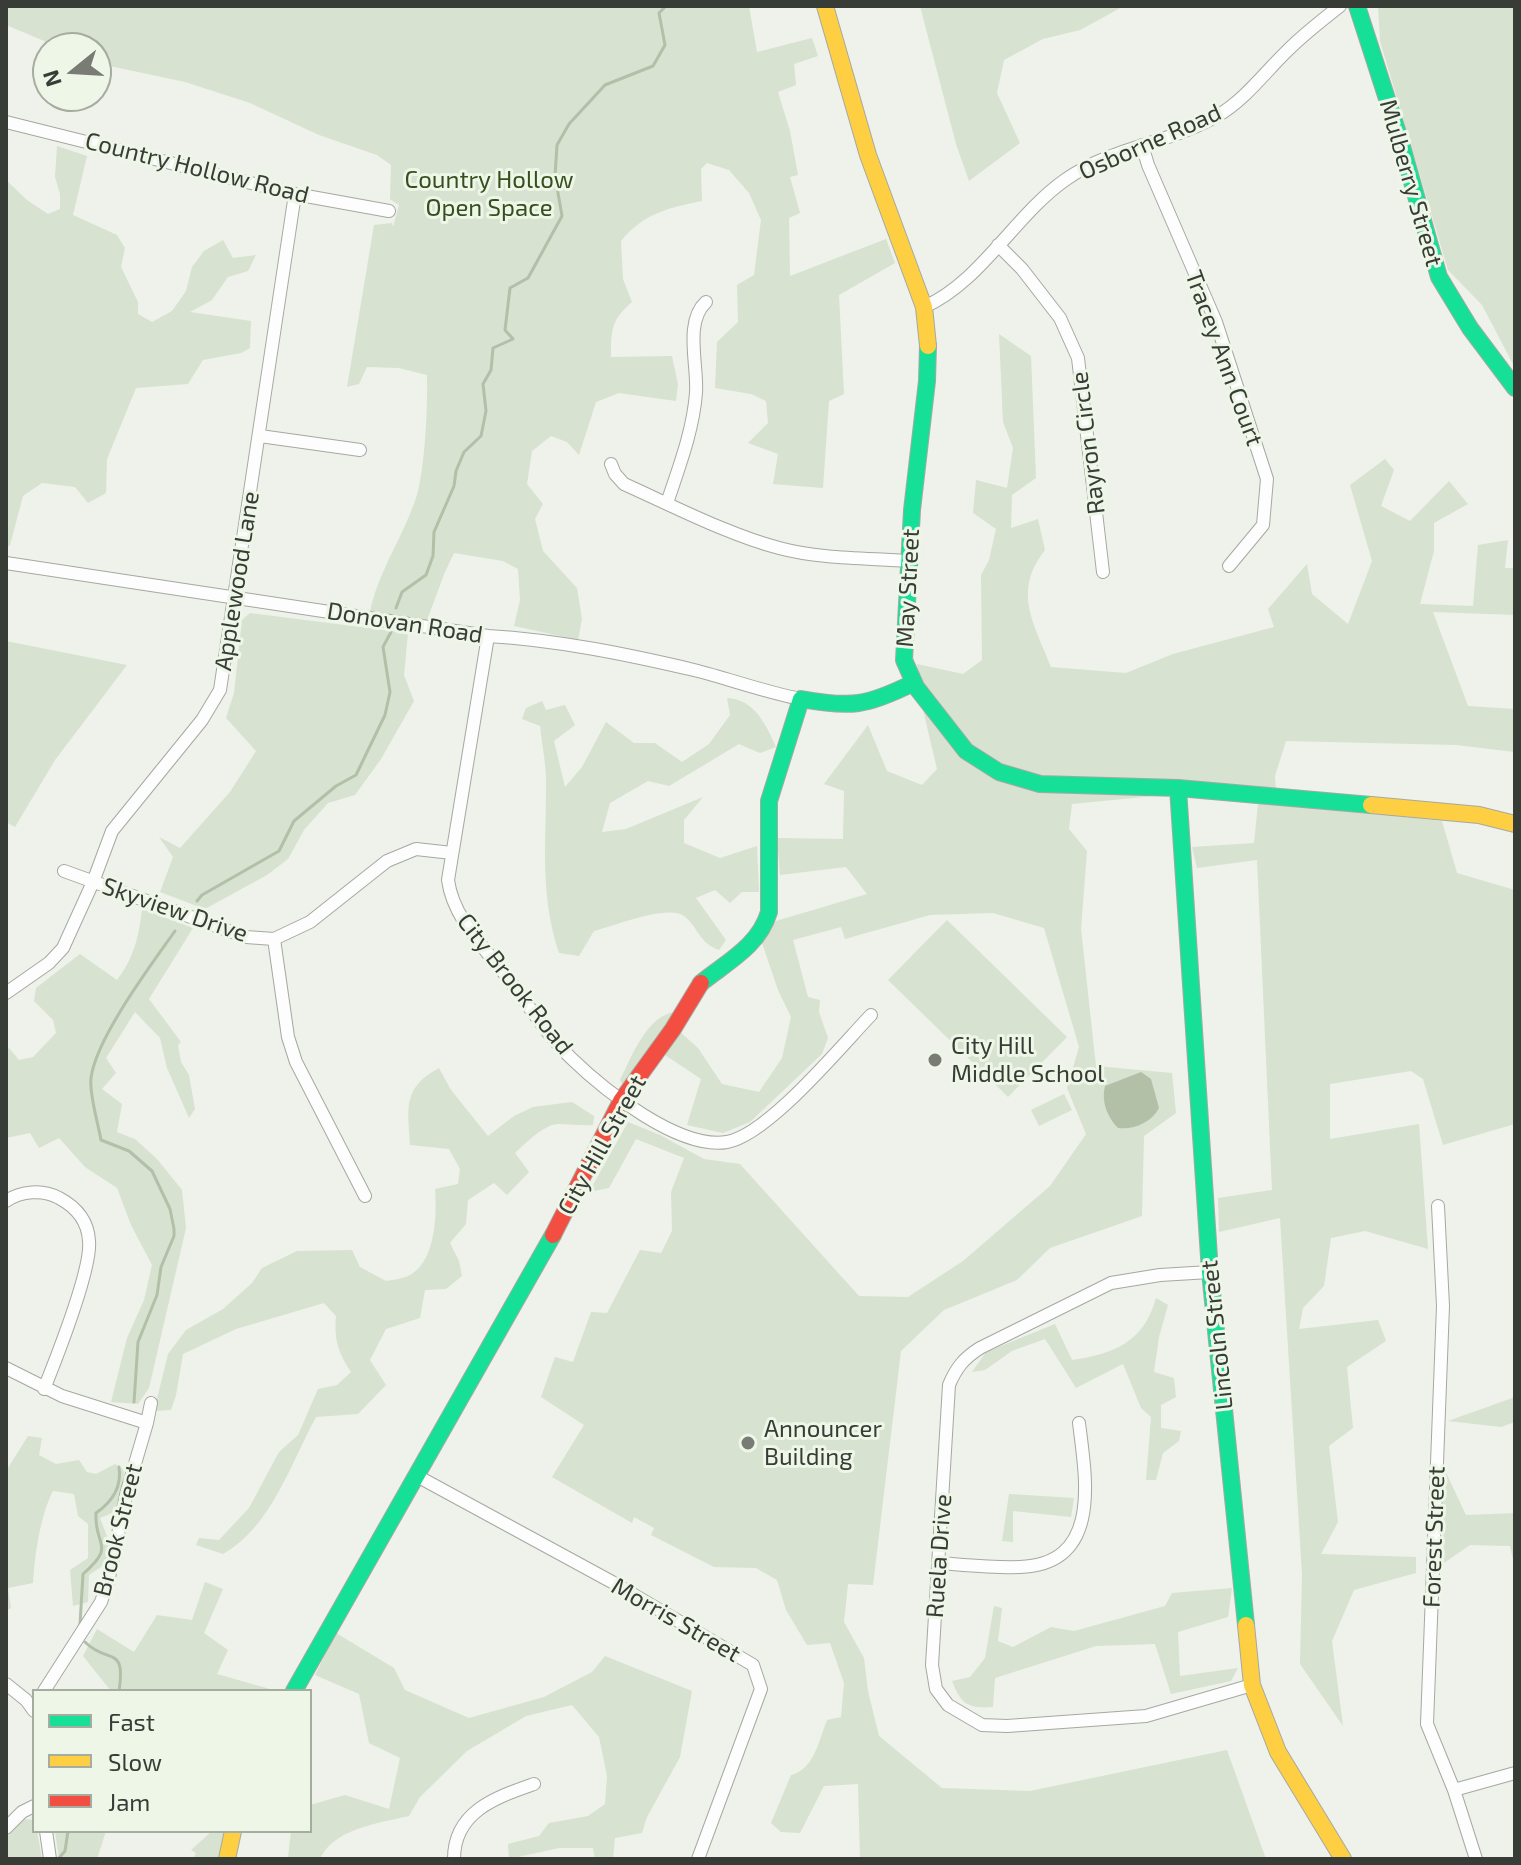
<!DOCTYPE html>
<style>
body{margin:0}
#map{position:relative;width:1521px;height:1865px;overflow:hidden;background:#eef2ea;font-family:"Exo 2",sans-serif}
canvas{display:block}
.frame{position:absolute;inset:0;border:8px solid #383c36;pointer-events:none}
.legend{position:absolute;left:32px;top:1689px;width:280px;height:144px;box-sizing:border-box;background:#edf6e7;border:2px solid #a5aca0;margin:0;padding:10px 14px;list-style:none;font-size:24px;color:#383c36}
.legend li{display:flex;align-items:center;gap:16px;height:40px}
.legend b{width:40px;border:2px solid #a5aca0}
.north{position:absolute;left:32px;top:32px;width:80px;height:80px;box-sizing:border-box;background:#edf6e7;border:2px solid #a5aca0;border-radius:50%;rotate:252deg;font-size:22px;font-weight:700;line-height:32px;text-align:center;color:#383c36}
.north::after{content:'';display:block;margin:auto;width:28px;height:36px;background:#787c75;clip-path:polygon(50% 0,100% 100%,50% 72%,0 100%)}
</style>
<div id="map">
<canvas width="1521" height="1865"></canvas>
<div class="frame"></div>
<ul class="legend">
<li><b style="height:10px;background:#16e098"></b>Fast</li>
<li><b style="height:10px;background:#ffcf43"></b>Slow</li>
<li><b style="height:10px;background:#f24e42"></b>Jam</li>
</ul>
<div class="north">N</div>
</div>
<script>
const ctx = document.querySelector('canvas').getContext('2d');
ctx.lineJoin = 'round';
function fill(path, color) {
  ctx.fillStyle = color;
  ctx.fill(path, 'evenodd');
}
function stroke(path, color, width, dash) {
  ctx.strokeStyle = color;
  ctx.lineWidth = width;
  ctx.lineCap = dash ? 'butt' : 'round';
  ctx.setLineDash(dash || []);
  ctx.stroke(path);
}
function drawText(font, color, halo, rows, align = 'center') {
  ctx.font = font + ' "Exo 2",sans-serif';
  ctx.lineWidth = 6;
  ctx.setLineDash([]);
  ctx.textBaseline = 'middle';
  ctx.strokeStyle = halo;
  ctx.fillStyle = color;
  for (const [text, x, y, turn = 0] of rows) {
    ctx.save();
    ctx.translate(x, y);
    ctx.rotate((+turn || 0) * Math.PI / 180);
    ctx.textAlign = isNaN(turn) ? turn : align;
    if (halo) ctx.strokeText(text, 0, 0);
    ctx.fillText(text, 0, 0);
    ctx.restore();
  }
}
fill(new Path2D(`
 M6 6H749L757 52 812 38 818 56 794 64 796 85 778 92 790 131 798 175 790 177 800 213 789 218 790 276 886 239 895 263 839 295 844 394 829 401 823 488 773 484 778 454 748 443 768 423 766 401 751 394 715 388 717 342 738 322 737 285 754 275 761 220 749 193 729 170 707 163 701 169 702 201C668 208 644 213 621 241L623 279 632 302C611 320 611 330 611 357L672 356 678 384 676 401 619 393 596 402 579 455 567 442 551 436 532 451 527 484 543 504 535 519 543 551 577 588 582 619 578 640 514 626 520 600 518 569 503 561 454 553 445 572 427 620 370 612C378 572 403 537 416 498 425 471 428 404 427 375L399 368 367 367 359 384 347 387 374 225 392 223 393 227 399 205 390 199 391 165 377 155 319 135 250 103 185 82 105 65 96 62V48H61L6 25Z
 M920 6H1124L1080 30 1043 39 1004 60 997 93 1020 143 969 181 956 144Z
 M1378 6H1515V368L1482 305 1448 270 1380 41Z
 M57 146 87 156 73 215 117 235 125 248 121 267 138 302V314L152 322 172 311 186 291 192 267 204 251 223 240 233 258 256 255 248 271 228 277 212 300 190 312 251 321 250 348 241 353 203 360 188 384 136 388 107 459 106 493 88 503 75 487 42 483 23 496 10 545 6 548V180L27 200 48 214 60 209V194L55 177Z
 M999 334 1031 356 1036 478 1012 495 1011 528 1038 519 1045 550C1012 592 1034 623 1051 667L1126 673 1173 654 1274 627 1268 609 1307 564 1312 594 1348 624 1372 561 1350 485 1385 459 1394 470 1381 506 1410 521 1449 481 1468 504 1434 523V551L1420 604 1473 606 1478 545 1508 540 1505 568H1515V615L1433 612 1468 706 1515 709V752L1456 745 1286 741 1275 776 1277 803 1442 821 1457 873 1515 890V1124L1443 1145 1423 1079 1411 1071 1330 1084V1139L1419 1124 1428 1249 1365 1231 1331 1238 1324 1286 1303 1308 1299 1329 1378 1320 1386 1341 1347 1367 1353 1428 1329 1446 1338 1522 1321 1554 1416 1557V1573L1354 1590 1332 1641 1343 1726 1300 1664 1302 1574 1280 1218 1219 1232 1218 1198 1272 1190 1257 860 1197 868 1192 847 1254 843 1258 804 1164 795 1072 804 1069 829 1087 851 1081 929 1096 1066 1172 1073 1176 1113 1144 1136 1142 1216 1050 1248 1017 1280 944 1310 901 1351 873 1585 848 1584 844 1622 864 1658 868 1691 879 1736 942 1788 1030 1791 1227 1750 1266 1859H860L858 1784 824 1786 800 1833 781 1832 771 1823 791 1775C814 1770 819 1740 827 1720L841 1717 844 1683 830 1643 807 1645 786 1610 777 1580 756 1568 714 1567 651 1535 654 1528 634 1517 632 1523 552 1477 584 1425 541 1397 555 1357 573 1362 591 1312 607 1313 640 1250 661 1253 672 1231 671 1192 684 1158 636 1139 609 1188 589 1192 628 1122 660 1135 704 1159 740 1164 859 1296 908 1297 963 1261 1050 1186 1086 1134 1067 1088 1079 1047 1044 928 993 913 930 915 845 939 841 927 793 940 808 997 820 1000 819 1012 828 1038 822 1054 750 1122 723 1133 687 1125 701 1079 665 1055 679 1031 698 1048 722 1084 759 1092 782 1058 791 1017 778 990 762 943 776 921 867 894 846 867 780 875 777 838 843 839 844 791 824 784 868 725 887 771 922 785 937 769 924 714 917 664 963 674 982 660 981 575 989 560 996 529 973 513 976 480 1007 488 1013 448 1003 422Z
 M250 613 408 633 404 675 414 701 381 759 355 795 328 803 304 830 288 859 267 875 205 909 160 892 173 857 159 837 180 848 230 792 256 751 226 718 234 693 242 620Z
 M6 641 127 665 55 760 15 827 6 822Z
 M727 698C754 699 766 724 776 747L760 753 739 744 669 786 648 781 610 803 602 832 626 829 703 797 684 820V843L720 858 757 846 759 892H742L730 903 715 890 696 898 726 940 719 950C698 942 699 928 684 916 668 904 614 926 594 931L579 956 559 953C540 895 546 847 546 788 547 767 542 746 540 726L522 719 526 708 542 701 546 710 565 705 575 725 554 741 565 787 582 767 606 722 634 743H655L682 762 709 744 730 715Z
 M142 909 193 928 149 999 181 1042 178 1045 181 1062 189 1075 195 1109 189 1118 167 1068 160 1038 135 1012 106 1058 116 1073 102 1089 122 1104 117 1132 135 1139 157 1159 182 1190 186 1228 149 1388 138 1404 111 1402 127 1338 144 1300 152 1265 131 1225 117 1188 85 1167 59 1138 39 1148 30 1133 6 1138V1052L9 1048 19 1060 33 1057 56 1033 53 1020 34 1001 36 988 80 954 117 980C134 958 139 936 142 909Z
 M947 920 1067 1037 1008 1097 888 980Z
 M675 1012 623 1085 620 1080C631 1058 647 1015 675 1012Z
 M439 1068 451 1090 488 1136 514 1116 533 1107 572 1102 594 1116 593 1125C581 1126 571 1124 559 1124 544 1124 526 1143 515 1153L529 1172 507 1195 494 1183 468 1200 466 1224 450 1243 459 1261 462 1276 446 1289 425 1290 420 1318 386 1329 370 1360 386 1385 358 1414 316 1417C291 1463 271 1527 223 1554L196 1545 199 1538 219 1540 249 1508 279 1452 298 1435 318 1389 337 1385 351 1372C338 1352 334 1340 336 1316L324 1303 236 1329 183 1354 176 1395 171 1410 154 1411 168 1354 186 1330 223 1309 252 1283 262 1268 297 1251 352 1250 360 1267 386 1281C392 1280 400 1279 406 1277 436 1265 437 1215 435 1189L458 1184 460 1169 449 1149 410 1145C408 1108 402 1088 439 1068Z
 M1064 1094 1072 1110 1039 1126 1031 1110Z
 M1156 1298 1168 1305 1159 1337 1154 1372 1174 1378 1176 1397 1161 1405V1428L1181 1431 1179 1441 1163 1453 1156 1480H1146L1151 1417 1141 1408 1123 1364 1076 1388 1045 1339 1012 1351 985 1370 972 1372 986 1352 1055 1324 1072 1360C1114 1354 1144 1342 1156 1298Z
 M1515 1397V1422L1501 1427 1448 1421Z
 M28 1436 42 1438 39 1455 56 1464 79 1460 87 1472 96 1474 115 1464 124 1470 123 1485 115 1512 100 1518 107 1536 109 1556 101 1567 89 1575 88 1602 73 1606 70 1570 88 1558V1524L78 1516 74 1494 53 1491C40 1516 35 1554 33 1583L8 1588 11 1608 6 1611V1471Z
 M1442 1464 1466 1515 1515 1513V1569L1510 1546 1470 1545 1444 1563Z
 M1009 1494 1074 1498 1071 1517 1013 1511V1542L1002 1541Z
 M205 1582 223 1589 204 1633 228 1650 217 1674 277 1691H111L83 1656 97 1629 134 1652 157 1615 192 1620Z
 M1232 1588 1228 1617 1178 1632 1180 1676 1238 1668 1231 1681 1171 1694 1155 1644 1096 1646 995 1678 993 1707C968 1709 961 1704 952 1681L970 1677 985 1658 994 1606 1002 1608 998 1641 1013 1647 1051 1627 1074 1631 1165 1606 1172 1593Z
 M336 1633 394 1668 405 1690 469 1718 544 1697 592 1672 605 1656 692 1691 680 1757 647 1817 642 1833 615 1838 613 1859H595L593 1848H559L509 1859 508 1844 539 1836 549 1823 588 1816 605 1804 607 1776 599 1737 572 1705 526 1716 467 1751 420 1797 409 1816C380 1823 334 1828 320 1859H280L288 1857 291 1831H310V1805L345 1795 389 1809 400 1758 369 1743 359 1694 315 1675Z
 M24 1819 34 1820V1831H37L42 1859H6V1838Z
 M55 1831H106L97 1859H59Z
 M212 1831H226L219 1859H193L196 1853 191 1850Z`), '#d7e2d0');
fill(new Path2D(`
 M1141 1072 1151 1079 1159 1108C1152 1122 1134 1130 1118 1128 1107 1117 1101 1101 1105 1086Z`), '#b2c0a8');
stroke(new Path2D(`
 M396 608 402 592 426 575 433 556 434 532 454 486 456 471 464 452 481 436 486 411 483 384 491 370 493 348 513 339 505 330 510 288 528 278 562 216 555 176 557 145 569 124 605 85 653 66 665 45 659 13 666 6
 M197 901 202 895 279 851 294 821 336 786 356 775 385 715 390 692 383 647 391 632
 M134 1402 138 1342 157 1295 161 1267 174 1236V1229L170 1209 152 1171 129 1151 101 1140C98 1123 89 1094 91 1078 96 1038 151 965 175 931
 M80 1624 83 1574C117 1544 94 1547 96 1513 112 1502 122 1487 119 1467
 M85 1642C108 1665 126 1644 119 1691
 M59 1858 65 1851 68 1831`), '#b2c0a8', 3);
const street = new Path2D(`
 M6 122 295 194 389 211
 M1142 145 1148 165 1216 322 1267 479 1263 525 1229 566
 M998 245 1022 269 1060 318 1078 358 1103 572
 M924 307C980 283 1015 215 1065 180 1111 147 1168 144 1217 116 1245 100 1265 72 1288 50 1304 34 1322 20 1340 6
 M260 436 360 450
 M611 464 615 474 624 484C671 505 729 535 779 548 820 559 866 558 909 561
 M667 503C679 467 693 431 696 393 698 365 684 322 706 302
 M6 563 488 636C557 640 626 654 694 670 730 679 764 692 801 699
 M488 636 448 880C453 918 484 947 507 977 527 1003 547 1035 571 1058 604 1090 679 1150 727 1142 768 1135 841 1046 871 1015
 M64 871 246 937 274 939 310 922 387 861 416 849 452 853
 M274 939 288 1037 296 1062 365 1196
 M6 993 49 963 63 948 93 882 112 831 202 720 220 690 295 194
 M6 1201C21 1191 43 1189 59 1198 76 1207 88 1221 89 1241 92 1269 56 1359 44 1389
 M1438 1206 1443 1306 1427 1724 1454 1790 1476 1859
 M1210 1272 1160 1275 1111 1283 980 1348C964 1358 956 1368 949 1385L932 1665 936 1689 948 1705 982 1725 1007 1726 1146 1716 1252 1685
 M6 1368 62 1396 147 1423
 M417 1476 612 1582 753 1665 761 1689 698 1859
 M939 1563C966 1565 994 1568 1020 1567 1102 1564 1086 1479 1079 1423
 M6 1684 26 1700 34 1711
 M44 1691 101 1602 108 1582 127 1491 147 1423 151 1403
 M1454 1790 1515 1773
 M6 1828 22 1812 34 1806
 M46 1831 50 1859
 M454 1859C454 1811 497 1797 534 1784`);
const fast = new Path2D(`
 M1357 6 1399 136 1439 277 1470 328 1515 388
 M928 346 927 381 912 510 904 660 916 687 966 751 999 772 1040 784 1178 788 1371 805
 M1178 788 1210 1272 1246 1625
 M701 983C727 962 759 946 769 912V801L801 699C851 708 867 706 913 683
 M294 1691 553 1235`);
const slow = new Path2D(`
 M825 6 868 155 924 307 928 346
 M1371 805 1479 815 1515 824
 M1246 1625 1252 1685 1278 1752 1343 1859
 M227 1859 233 1831`);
const jam = new Path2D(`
 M553 1235 621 1101 673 1029 701 983`);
stroke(street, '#a5a9a2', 14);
stroke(fast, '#a5a9a2', 18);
stroke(slow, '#a5a9a2', 18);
stroke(jam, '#a5a9a2', 18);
stroke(street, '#fcfdfc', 12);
stroke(fast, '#16e098', 16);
stroke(slow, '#ffcf43', 16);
stroke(jam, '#f24e42', 16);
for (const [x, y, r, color] of [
 [935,1060,8,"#787c75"],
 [748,1443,8,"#787c75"]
]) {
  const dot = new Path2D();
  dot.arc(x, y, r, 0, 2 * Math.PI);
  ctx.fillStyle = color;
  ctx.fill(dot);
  stroke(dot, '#edf6e7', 3);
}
drawText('24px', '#383c36', '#edf6e7', [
 ["Osborne Road",1150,142,-24],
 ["Country Hollow Road",197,168,14],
 ["Mulberry Street",1411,183,74],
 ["Tracey Ann Court",1224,358,70],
 ["Rayron Circle",1088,443,-97],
 ["Applewood Lane",237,581,-81],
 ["May Street",908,588,-87],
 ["Donovan Road",405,623,9],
 ["Skyview Drive",175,910,19],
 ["City Brook Road",515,984,52],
 ["City Hill Street",602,1145,-61],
 ["Lincoln Street",1217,1335,-96],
 ["Brook Street",118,1530,-76],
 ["Forest Street",1434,1537,-88],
 ["Ruela Drive",939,1556,-86],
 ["Morris Street",676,1620,30]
]);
drawText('24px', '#364f1e', '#edf6e7', [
 ["Country Hollow",489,180],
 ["Open Space",489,208]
]);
drawText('24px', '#383c36', '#edf6e7', [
 ["City Hill",951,1046],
 ["Middle School",951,1074],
 ["Announcer",764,1429],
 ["Building",764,1457]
], 'left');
</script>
